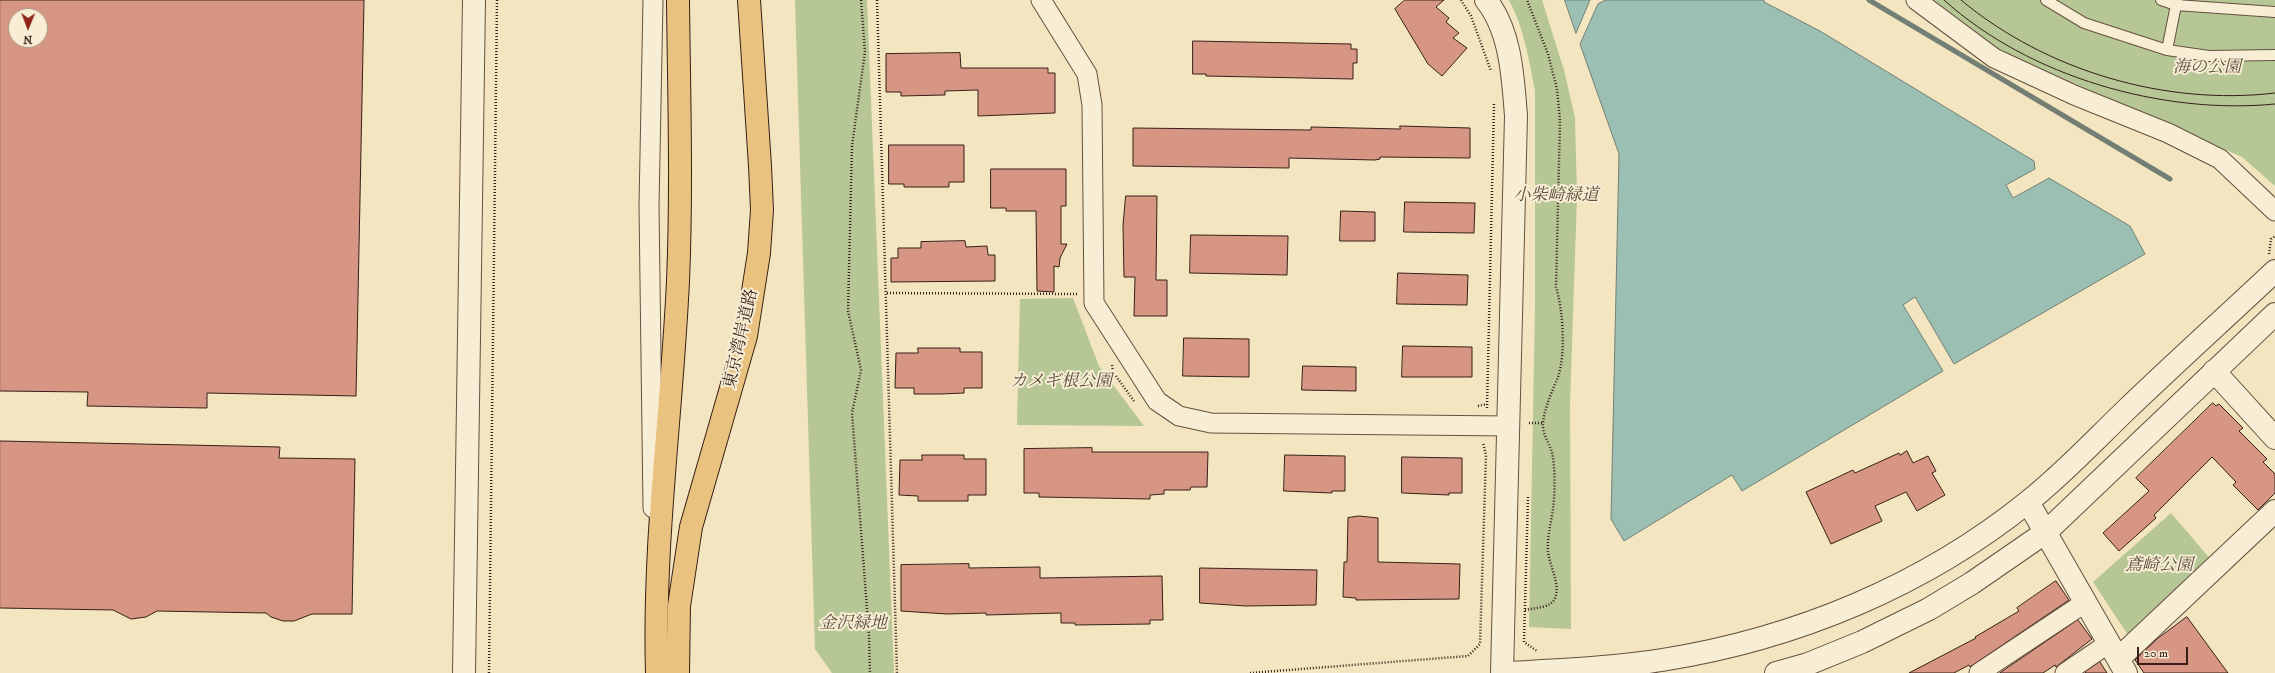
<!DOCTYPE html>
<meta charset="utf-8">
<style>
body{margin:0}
#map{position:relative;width:2275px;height:673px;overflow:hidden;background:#f3e5bf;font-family:"IM FELL DW Pica",serif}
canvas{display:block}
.north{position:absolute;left:8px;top:8px;width:40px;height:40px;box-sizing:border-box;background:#f7eed5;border:1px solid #aa9b89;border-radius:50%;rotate:181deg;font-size:11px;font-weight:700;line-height:16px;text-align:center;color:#361f17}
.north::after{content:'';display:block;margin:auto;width:14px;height:18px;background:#8f2418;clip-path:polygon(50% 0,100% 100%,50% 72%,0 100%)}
.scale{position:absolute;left:2137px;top:647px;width:51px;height:18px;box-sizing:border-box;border:2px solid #361f17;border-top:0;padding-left:5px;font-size:12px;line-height:14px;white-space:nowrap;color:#361f17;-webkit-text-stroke:3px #f7eed5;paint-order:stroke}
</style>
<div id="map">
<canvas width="2275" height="673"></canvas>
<div class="north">N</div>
<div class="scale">20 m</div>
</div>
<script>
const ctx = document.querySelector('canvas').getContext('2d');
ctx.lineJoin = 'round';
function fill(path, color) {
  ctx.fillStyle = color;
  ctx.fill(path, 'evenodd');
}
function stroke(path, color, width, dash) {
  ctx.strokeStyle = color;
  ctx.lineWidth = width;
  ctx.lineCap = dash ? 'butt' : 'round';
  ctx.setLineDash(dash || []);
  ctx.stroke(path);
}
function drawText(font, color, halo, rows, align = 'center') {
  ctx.font = font + ' "IM FELL DW Pica","Noto Serif JP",serif';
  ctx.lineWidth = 4;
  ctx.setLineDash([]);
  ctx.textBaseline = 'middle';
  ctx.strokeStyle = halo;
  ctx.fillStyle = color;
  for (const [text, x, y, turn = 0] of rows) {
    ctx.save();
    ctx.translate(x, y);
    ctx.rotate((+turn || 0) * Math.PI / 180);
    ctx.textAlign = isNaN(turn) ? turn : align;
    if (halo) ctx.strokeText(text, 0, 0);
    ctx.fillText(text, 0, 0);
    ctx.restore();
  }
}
fill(new Path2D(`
 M795 0H867L894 673H832L815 649Z
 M1509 0H1542L1564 70 1575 118 1577 196 1570 404 1571 629 1529 627 1535 308V91C1529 60 1524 28 1509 0Z
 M1932 0H2275V186L2242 157 2002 52Z
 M1073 298 1099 366 1144 426 1017 425 1020 299Z
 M2171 513 2213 562 2128 635 2093 582Z`), '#b6c695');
const water = new Path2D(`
 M1565 0H1590L1576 33Z
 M1606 0H1764V2L1820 31 2034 161 2035 169 2006 185 2013 198 2049 178 2130 226 2145 254 1954 364 1915 297 1903 305 1943 371 1742 491 1732 475 1624 541 1611 519 1619 154 1580 44 1598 4Z`);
fill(water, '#9bbfb2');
stroke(water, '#737f74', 1);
stroke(new Path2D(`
 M1869 0 2170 179`), '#737f74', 5);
const building = new Path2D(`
 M0 0H364L356 396 207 393V408L87 406 88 392 0 391ZM16 16H40V40H16Z
 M1405 0H1444L1436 7 1449 18 1446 22 1459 33 1453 38 1467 48 1442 76 1428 64 1395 9Z
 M1193 41 1351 44V49H1357V63H1353V79L1206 76V74H1193Z
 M960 53 961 68H1048V73H1055V113L978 116V90L945 91V95L901 96V92H886V54Z
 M1400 126 1470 128V158L1380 157V159L1375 160 1289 158V168L1133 166V128L1311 130V127L1400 129Z
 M889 145H964V182H949V187H904V184H889Z
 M991 169H1066V206H1061V244H1067L1060 258 1059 267 1054 266V292L1037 291 1036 211H1006V208H991Z
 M1126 196H1157L1156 280H1167V316H1134L1135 277H1124L1123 226Z
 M1405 202 1475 203 1474 233 1404 232Z
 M1341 211 1375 212V241H1340Z
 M1191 235 1288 236 1287 275 1190 273Z
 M965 241 966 247 987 246 988 255H995V281L891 282V258H898V248H921V242Z
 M1398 273 1468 275 1467 305 1397 304Z
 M1184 338 1249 339V377L1183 376Z
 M1403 346 1472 347V377H1402Z
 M918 348H960V352H982V388H964V393L941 394H914V388H895L896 353H918Z
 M1303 366 1356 367V391L1302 390Z
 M2213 403 2216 406 2219 404 2243 428 2239 431 2267 459 2263 462 2275 474V493L2258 510 2233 485 2236 482 2212 457 2154 515 2156 518 2119 551 2103 533 2149 491 2136 478Z
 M0 441 280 447 279 458 355 459 352 614H312L294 621H283L271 617 266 613 157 611 146 617 131 619 113 610 0 608Z
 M1092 448V452H1208L1207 487H1191L1190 490H1164V494L1150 495V499L1039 497V493H1024V449Z
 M1907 451 1913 463 1928 456 1936 471 1932 473 1945 495 1917 511 1906 492 1875 506 1882 521 1831 544 1806 492 1853 470 1855 473 1899 453 1900 455Z
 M922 455H964V459H986V495H968V501H918V496L899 495 900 460H922Z
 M1285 455 1345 456V491H1332V493L1284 491Z
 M1402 457 1462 458V493H1449V495L1402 493Z
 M1359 516 1378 518V562L1460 564 1459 599 1356 600V598L1343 597 1344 562H1347L1348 518Z
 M969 564V568L1040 567V578L1162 576 1163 620H1150V624L1075 625V623H1061V613L986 615V613L947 614 901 611V565Z
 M1200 568 1317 570 1316 605 1246 606 1200 603Z
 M2056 581 2069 600 1970 667 1969 665 1954 673H1909L1976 638 1975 637 2019 611 2017 608Z
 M2187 617 2228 673H2144L2135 660 2157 639Z
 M2078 620 2092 639 2056 667 2055 665 2043 673H2000Z
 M2100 662 2107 673H2086L2085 672Z`);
fill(building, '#d69683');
stroke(building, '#361f17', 1);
const service = new Path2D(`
 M2046 0 2084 23 2167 50 2209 56 2275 55
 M2161 0 2176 5 2275 12
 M2167 50 2177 0`);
const minor = new Path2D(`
 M1041 0 1087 74 1092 105 1094 303 1157 401 1179 416 1211 423 1508 426
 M1916 0 1994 58 2074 95 2168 133 2220 159 2275 211
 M653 508 649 206 653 0
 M1979 673 2086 602
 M2065 673 2109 643`);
const tertiary = new Path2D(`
 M1486 0C1511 31 1513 78 1516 116L1502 673
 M2214 371 2275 438
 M2028 502 2126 673
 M2118 659 2275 511
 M464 673 474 0
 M1509 673C1560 670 1612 668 1662 660 1795 639 1924 586 2029 501 2063 474 2093 442 2124 412 2174 364 2225 318 2275 271
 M1776 673 1808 664 1862 642 1929 609 1972 583 2046 532 2275 314`);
const trunk = new Path2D(`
 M657 673C653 542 672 411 678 281 682 187 679 94 678 0
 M678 673 679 606 691 527 746 336 759 253 762 210 760 166 749 0`);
stroke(service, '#655041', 12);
stroke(minor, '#655041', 21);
stroke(tertiary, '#655041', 24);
stroke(trunk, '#361f17', 24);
stroke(new Path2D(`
 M861 0 865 52 852 146 848 311 861 370 852 413 869 635 870 673
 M877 0 897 673
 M1461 0 1471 16 1491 71
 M2269 254 2271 239 2275 236
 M887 293 1077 294
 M1112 365 1113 372 1134 401
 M1478 406 1487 404
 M1487 408 1494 104
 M1529 423H1543
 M1528 497 1524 642 1537 651
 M1525 610C1533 608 1552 608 1555 598 1561 585 1549 565 1548 551 1547 537 1551 523 1553 509 1555 493 1555 473 1553 457 1551 445 1542 435 1543 423 1545 406 1552 392 1558 377 1566 353 1563 310 1556 287L1560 121 1557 89 1548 54 1527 0
 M489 673 497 0
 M1250 673 1468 656 1480 644 1486 455 1483 443`), '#361f17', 2.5, [1, 2]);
stroke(service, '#f7eed5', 10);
stroke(minor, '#f7eed5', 19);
stroke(tertiary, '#f7eed5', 22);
stroke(trunk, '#eac280', 22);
stroke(new Path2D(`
 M1944 0C2029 77 2163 115 2275 104
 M1961 0C2046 71 2166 106 2275 93`), '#361f17', 1);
drawText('italic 17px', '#5c513d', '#f7eed5', [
 ["海の公園",2207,68],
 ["小柴崎緑道",1556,196],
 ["カメギ根公園",1061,382],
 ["鳶崎公園",2159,566],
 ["金沢緑地",853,624]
]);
drawText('17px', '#361f17', '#f7eed5', [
 ["東京湾岸道路",742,339,-77]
]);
</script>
